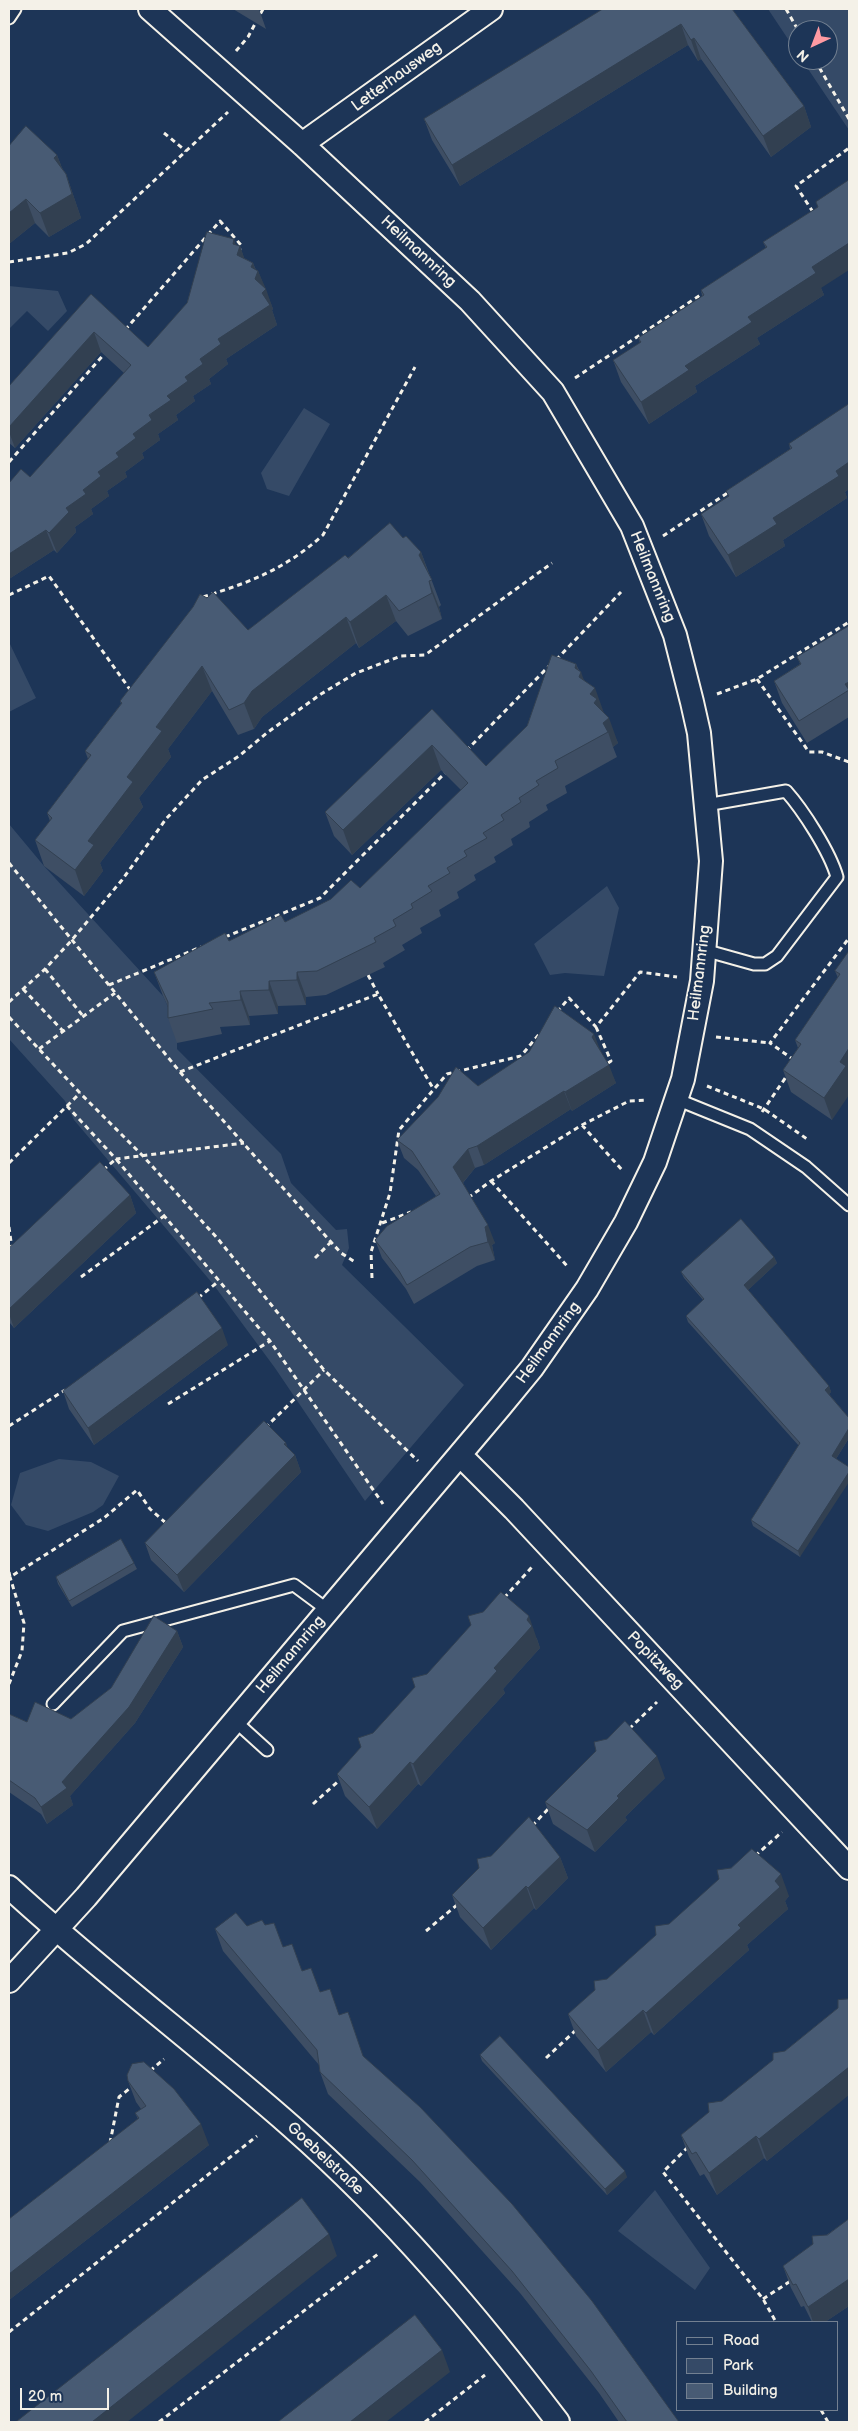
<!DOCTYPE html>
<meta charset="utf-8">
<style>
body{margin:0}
#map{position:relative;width:858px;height:2431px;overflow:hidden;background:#1d3557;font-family:"Balsamiq Sans",sans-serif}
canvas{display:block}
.frame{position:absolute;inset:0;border:10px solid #f4f1e8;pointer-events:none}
.legend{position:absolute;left:676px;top:2321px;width:162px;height:90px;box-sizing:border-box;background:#1d3557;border:1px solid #738091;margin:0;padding:6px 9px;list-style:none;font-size:15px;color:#f4f1e8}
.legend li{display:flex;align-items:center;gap:10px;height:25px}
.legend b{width:25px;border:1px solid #738091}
.north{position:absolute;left:788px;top:20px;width:50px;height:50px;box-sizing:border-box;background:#1d3557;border:1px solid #738091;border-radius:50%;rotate:223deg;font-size:14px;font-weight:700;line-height:20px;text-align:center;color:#f4f1e8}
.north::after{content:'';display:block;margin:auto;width:18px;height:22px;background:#ff9aa2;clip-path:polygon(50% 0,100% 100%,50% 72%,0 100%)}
.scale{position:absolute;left:20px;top:2388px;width:89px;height:22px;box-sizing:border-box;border:2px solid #f4f1e8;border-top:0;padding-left:6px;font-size:15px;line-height:18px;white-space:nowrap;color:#f4f1e8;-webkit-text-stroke:4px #1d3557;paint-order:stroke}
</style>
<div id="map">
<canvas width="858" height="2431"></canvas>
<div class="frame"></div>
<ul class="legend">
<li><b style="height:6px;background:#1d3557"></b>Road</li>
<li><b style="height:14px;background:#354a67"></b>Park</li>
<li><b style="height:14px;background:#485b74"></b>Building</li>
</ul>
<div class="north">N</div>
<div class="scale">20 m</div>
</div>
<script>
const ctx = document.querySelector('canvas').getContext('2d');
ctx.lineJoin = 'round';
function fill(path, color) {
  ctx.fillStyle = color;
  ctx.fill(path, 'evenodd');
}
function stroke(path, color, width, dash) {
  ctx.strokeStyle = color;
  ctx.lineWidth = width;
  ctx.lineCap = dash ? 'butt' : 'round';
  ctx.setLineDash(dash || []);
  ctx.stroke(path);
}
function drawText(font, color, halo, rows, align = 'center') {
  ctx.font = font + ' "Balsamiq Sans",sans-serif';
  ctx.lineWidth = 4;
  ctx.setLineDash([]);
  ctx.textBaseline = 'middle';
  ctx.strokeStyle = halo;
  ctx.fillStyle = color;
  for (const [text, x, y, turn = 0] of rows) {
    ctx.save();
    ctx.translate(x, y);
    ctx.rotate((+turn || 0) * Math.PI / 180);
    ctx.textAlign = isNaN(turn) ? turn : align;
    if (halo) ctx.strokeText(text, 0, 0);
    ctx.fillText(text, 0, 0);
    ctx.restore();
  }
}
fill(new Path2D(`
 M768 9H849V130L802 60H828V30H798V54Z
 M9 286 58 291 67 311 48 331 27 311 9 329Z
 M304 408 330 424 289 496 267 489 261 473Z
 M9 642 36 698 9 712Z
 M9 824 44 866 163 996 177 1027V1049L281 1154 291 1183 336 1230 347 1229 349 1248 342 1265 464 1385 365 1501 275 1368 213 1284 74 1120 65 1101 9 1039Z
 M607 886 619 908 604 976 565 973 550 975 534 944Z
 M59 1459 91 1462 119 1476 103 1505 93 1512 48 1531 26 1525 11 1505 20 1473Z
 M655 2190 710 2268 695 2290 618 2231Z`), '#354a67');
const service = new Path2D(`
 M9 18 15 9
 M704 950 754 964H765L777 956 837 877C830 852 803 810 786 791L706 805
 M676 1099 750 1129 806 1167 849 1205
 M53 1704 123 1631 294 1585 329 1611
 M235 1721 267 1750`);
const minor = new Path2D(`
 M302 144 491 9
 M460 1455 514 1509 849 1868
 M9 1887C100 1971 199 2045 292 2127 392 2215 478 2317 558 2422
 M9 1981 86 1897 500 1407 532 1368 587 1289 626 1222 655 1162 683 1079 702 981 711 861 699 733 692 702 675 635 632 526 553 392 470 301 302 144 150 9`);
stroke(service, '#f4f1e8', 15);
stroke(minor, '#f4f1e8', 26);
stroke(new Path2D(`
 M786 9 798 30
 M236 51 248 37 263 9
 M815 60 849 119
 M164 133 186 151
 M813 212 796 186 849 148
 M9 262 68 253 86 244 228 112
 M125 330 220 221 241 245 239 252
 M575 378 705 292
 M9 462 106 352
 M663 536 729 492
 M9 595 49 576 131 691
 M203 597C250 582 284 570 323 535L415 367
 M556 660 621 592
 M757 679 809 752H822L849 762
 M717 694 757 679 849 622
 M466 751 549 666
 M9 863 180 1072 331 1242 341 1253 355 1262
 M225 937 320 898 446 772
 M45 969 83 1016
 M368 975 378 994
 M109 985 201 947
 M23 989 63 1031
 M9 1002 45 969 71 941 122 880 166 819 202 780 239 756 268 732 321 694 356 673 401 656 425 655 552 563
 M557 1012 569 998 596 1027 640 972 677 977
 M9 1017 80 1093 143 1156 218 1239 324 1370 418 1461
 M596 1027 611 1061 605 1065
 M716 1037 770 1043
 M39 1049 115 993
 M794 1060 770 1043 849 938
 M180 1072 378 994 434 1090
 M707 1086 764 1109 807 1139
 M67 1106 80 1093
 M762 1112 788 1074
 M582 1125 622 1170
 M9 1163 67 1106 116 1159 244 1143
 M103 1170 116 1159 270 1341 383 1504
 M491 1181 569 1268
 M468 1198 491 1181 582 1125 629 1101 647 1100
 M382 1223 411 1212
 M9 1227 12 1249
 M315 1258 331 1242
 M81 1277 164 1216
 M372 1278 371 1252 390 1193 399 1130 447 1074 521 1056 540 1033
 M198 1298 219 1281
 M168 1404 270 1341
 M9 1426 65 1390
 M265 1428 324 1370
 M9 1572 10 1577 104 1518 137 1490 150 1509 167 1524
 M504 1598 532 1567
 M9 1684 22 1651 24 1623 10 1577
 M629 1729 657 1702
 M313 1804 342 1778
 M532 1826 550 1807
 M755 1856 782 1832
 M426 1931 458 1904
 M546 2058 576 2030
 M150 2071 164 2059
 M110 2143 119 2097 134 2085
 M688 2147 663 2172 763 2299 776 2322
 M763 2299 792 2280
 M9 2332 257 2136
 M821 2410 828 2422
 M159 2422 378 2254
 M425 2422 485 2375`), '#f4f1e8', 3, [5, 4]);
stroke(service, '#1d3557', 11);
stroke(minor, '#1d3557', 22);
fill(new Path2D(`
 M233 9H259L266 29Z
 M603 9H732L804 106 811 127 771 157 701 59 698 61 688 45 460 186 432 140 424 119Z
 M9 146 57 155 62 168 66 174 81 218 49 237 35 223 9 244Z
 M849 180 821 288 824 295 757 338 760 344 695 386 697 392 649 424 621 382 613 360 640 343 638 338 702 296 701 290 766 248 763 242 818 207 816 202Z
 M236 245 240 246 244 258 253 263 256 270 258 271 273 309 272 310 277 325 226 359 228 364 209 379 211 384 193 396 195 401 176 415 178 420 158 434 160 440 142 453 144 458 125 472 127 477 107 491 109 496 91 509 93 514 75 527 76 532 57 553 54 550 9 579V483L30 477 124 373 101 352 15 448 9 443V386L91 294 148 347 187 303Z
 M849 404V489L845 492 847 498 783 540 785 546 736 577 709 536 701 514 728 496 726 491 790 449 789 444Z
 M403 538 421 552 441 605 439 607 442 619 408 636 396 621 359 648 356 643 262 717 254 729 238 735 212 691 168 749 171 757 139 798 143 807 100 863 103 871 84 896 44 866 35 840 50 821 47 813 88 759 85 751 121 704 120 701 248 630 348 558Z
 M849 626V717L807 743 782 703 774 681 800 664 797 657Z
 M576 664 579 670 584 681 604 713 618 743 613 747 617 757 565 786 567 793 546 805 548 810 529 822 530 827 511 839 513 845 494 857 496 862 474 875 476 880 457 892 459 898 439 910 441 916 420 928 422 933 402 945 405 950 383 963 385 967 326 995 306 997V1005L278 1006V1014L249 1016 250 1025 220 1027 222 1034 177 1043 168 1018V1007L163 996 154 972 229 941 285 922 360 888 461 790 441 770 352 855 334 836 325 812 432 709 486 766 527 726Z
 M849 951 832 1120 791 1092 783 1070 798 1048 795 1040 838 978 835 971Z
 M600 1050 616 1083 572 1111 571 1109 484 1165 475 1168 463 1183 495 1243 492 1245 495 1260 477 1266 414 1304 406 1289 382 1258 375 1240 436 1196 418 1170 404 1158 397 1140 478 1086Z
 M130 1195 136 1213 14 1328 9 1322V1248Z
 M774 1257 777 1263 748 1290 829 1386 831 1392 829 1394 849 1418V1438L836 1459 800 1557 753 1526 751 1520 799 1446 688 1322 686 1316 703 1300 684 1278 681 1272Z
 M228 1345 94 1445 69 1409 63 1391Z
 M286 1443 287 1448 295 1455 301 1472 184 1592 151 1560 145 1543Z
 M134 1563 137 1569 72 1607 58 1584 56 1577Z
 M177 1631 183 1647 135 1723 70 1796 73 1805 47 1824 41 1814 9 1792V1714L27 1722 71 1719 111 1688Z
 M537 1638V1639L540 1648 503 1689 505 1693 421 1786 418 1784 377 1829 345 1796 337 1774 427 1674Z
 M665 1778 625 1817 627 1820 595 1852 553 1824 545 1802Z
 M560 1857 568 1878 536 1910 534 1908 491 1950 460 1917 452 1895Z
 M789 1896 785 1901 788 1909 747 1945 749 1950 654 2035 651 2032 606 2072 576 2036 568 2014 669 1924Z
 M265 1925 339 2015 363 2056 679 2422H619L599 2393 520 2293 420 2182 328 2094 320 2072 319 2065 223 1951 215 1929Z
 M849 1999 814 2123 767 2161 764 2158 717 2195 704 2174 700 2176 689 2157 681 2135Z
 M480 2055 627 2177 607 2195 482 2061Z
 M128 2081 209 2145 9 2300V2219L138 2119 135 2113 141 2109 136 2102Z
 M849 2219V2306L825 2322H812L804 2306 801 2307 791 2288 783 2266Z`), '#3e4e64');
fill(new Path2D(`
 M681 24 688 45 460 186 452 165Z
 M694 38 701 59 698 61 691 40Z
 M804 106 811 127 771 157 763 136Z
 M57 155 66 179 54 158Z
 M66 174 81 218 49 237 40 213Z
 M26 199 35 223 9 244V213Z
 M234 239 238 252 240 246 247 266 245 275 233 244Z
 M849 243V270L821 288 824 295 757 338 760 344 695 386 697 392 649 424 641 402 685 366 812 267Z
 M253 263 257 274 258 271 266 289 273 309 272 310 277 325 226 359 228 364 209 379 211 384 193 396 195 401 176 415 178 420 158 434 160 440 142 453 144 458 125 472 127 477 107 491 109 496 91 509 93 514 75 527 76 532 57 553 49 533 66 508 98 472 185 377 218 339 262 299 251 267Z
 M94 332 101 352 15 448 9 432V427Z
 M849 462V489L845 492 847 498 783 540 785 546 736 577 728 555 773 518 836 471Z
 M46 530 54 550 9 579V554Z
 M421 552 430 578 419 555Z
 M429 581 439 607 442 619 432 593Z
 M386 595 396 621 359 648 350 622Z
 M346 617 356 643 262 717 254 729 244 703 252 691Z
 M576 664 580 675 581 672 590 697 575 668Z
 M202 666 212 691 168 749 171 757 139 798 143 807 100 863 103 871 84 896 75 870 88 841 156 727Z
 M849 682V691L845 684Z
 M595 688 604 713 609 718 618 743 613 747 608 732 607 733 590 694Z
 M432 745 441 770 352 855 343 830Z
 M297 972 306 997V1005L297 980Z
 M269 981 278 1006V1014L269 990Z
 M240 991 249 1016 250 1025 241 1000Z
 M594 1034 601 1052 592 1037Z
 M849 1048V1095L832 1120 824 1098 840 1062Z
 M609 1065 616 1083 572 1111 565 1092Z
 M564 1091 571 1109 484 1165 477 1146Z
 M468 1149 475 1168 460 1186 453 1167Z
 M130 1195 136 1213 14 1328 9 1314V1309Z
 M488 1225 495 1243 492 1245 495 1260 488 1242 485 1227Z
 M774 1257 777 1263 746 1292 744 1285Z
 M222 1328 228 1345 94 1445 88 1428Z
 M829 1386 831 1392 827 1396 825 1390Z
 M849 1428V1438L834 1462 832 1456Z
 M286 1443 291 1458 295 1455 301 1472 184 1592 177 1575Z
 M849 1472V1482L800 1557 798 1551Z
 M529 1616 540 1648 503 1689 505 1693 421 1786 413 1764 494 1668Z
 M177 1631 183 1647 135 1723 70 1796 73 1805 47 1824 41 1807 62 1782Z
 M657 1756 665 1778 625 1817 627 1820 595 1852 587 1830 617 1796Z
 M410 1762 418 1784 377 1829 369 1807Z
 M560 1857 568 1878 536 1910 528 1888Z
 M781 1874 789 1896 785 1901 788 1909 747 1945 749 1950 654 2035 646 2013 738 1925Z
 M526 1886 534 1908 491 1950 483 1928Z
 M643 2010 651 2032 606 2072 598 2050Z
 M849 2067V2095L767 2161 759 2139Z
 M201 2124 209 2145 9 2300V2274Z
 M756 2136 764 2158 717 2195 709 2173Z
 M625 2171 627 2177 607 2195 605 2189Z
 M329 2234 337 2256 127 2422H92Z
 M849 2279V2306L825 2322H813L808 2307Z
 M442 2350 450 2372 386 2422H350Z`), '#324051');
const building = new Path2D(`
 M603 9H732L804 106 763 136 694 38 691 40 681 24 452 165 424 119Z
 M26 126 57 155 54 158 66 174 72 194 40 213 26 199 9 213V146Z
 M849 180V243L812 267 816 273 748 317 752 322 685 366 689 370 641 402 613 360 641 342 638 338 704 295 701 290 767 247 763 242 818 207 816 202Z
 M207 232 234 239 233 244 240 246 237 255 253 263 251 267 258 271 255 279 266 289 262 293 270 305 218 339 221 344 200 359 203 364 185 377 188 381 167 396 171 400 149 415 152 420 133 434 136 438 116 453 119 457 98 472 101 476 83 490 86 494 66 508 69 512 49 533 46 530 9 554V483L21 469 30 477 131 365 94 332 9 427V386L91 294 148 347 187 303Z
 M849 404V462L836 471 839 476 773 518 777 524 728 555 701 514 729 496 726 491 792 448 789 444Z
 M390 523 403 538 406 536 421 552 419 555 432 580 429 581 432 593 399 611 386 595 350 622 346 617 252 691 244 703 229 710 202 666 156 727 162 731 127 777 133 782 88 841 94 845 75 870 35 840 52 818 47 813 91 755 85 751 122 703 120 701 193 607 200 594 207 598 213 592 248 630 345 555 348 558Z
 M849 626V682L845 684 849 690 799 721 774 681 801 664 797 657Z
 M552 655 576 664 575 668 581 672 579 677 595 688 590 694 597 699 594 703 609 718 603 723 608 732 555 761 558 768 536 781 539 785 519 798 521 802 501 815 504 820 483 833 487 838 464 851 467 856 447 868 450 873 428 886 432 891 411 904 413 908 393 920 396 926 374 938 376 942 317 971 297 972V980L269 981V990L240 991 241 1000 209 1003 213 1009 168 1018V1002L154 972 225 933 229 941 281 915 285 922 331 899 351 880 360 888 468 783 432 745 343 830 325 812 432 709 486 766 527 726Z
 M849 951V1048L840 1062 846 1066 824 1098 783 1070 801 1044 795 1040 840 974 835 971Z
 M555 1006 594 1034 592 1037 609 1065 565 1092 564 1091 477 1146 468 1149 453 1167 488 1225 485 1227 488 1242 470 1247 407 1285 399 1271 375 1240 387 1226 440 1194 412 1151 397 1140 438 1097 456 1067 478 1086 529 1052Z
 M100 1162 130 1195 9 1309V1248Z
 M741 1219 774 1257 744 1285 829 1386 825 1390 849 1418V1428L832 1456 849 1467V1472L798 1551 751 1520 800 1443 686 1316 704 1299 681 1272Z
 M197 1292 222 1328 88 1428 63 1391Z
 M264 1421 286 1443 284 1444 295 1455 177 1575 145 1543Z
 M121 1539 134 1563 69 1601 56 1577Z
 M501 1592 529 1616 527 1620 532 1626 494 1668 497 1671 413 1764 410 1762 369 1807 337 1774 361 1747 358 1738 373 1733 415 1687 412 1678 427 1674 471 1625 468 1616 483 1612Z
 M154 1616 177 1631 129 1707 62 1782 67 1788 41 1807 35 1798 9 1780V1714L27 1722 35 1702 71 1719 111 1688Z
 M625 1721 657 1756 617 1796 619 1798 587 1830 545 1802 596 1751 594 1742 607 1739Z
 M529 1817 560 1857 528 1888 526 1886 483 1928 452 1895 479 1868 477 1859 491 1856Z
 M752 1849 781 1874 775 1881 780 1887 738 1925 741 1928 646 2013 643 2010 598 2050 568 2014 595 1990 594 1981 607 1979 656 1935 655 1926 669 1924 719 1879 717 1870 731 1868Z
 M236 1913 247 1926 262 1920 265 1925 274 1923 283 1947 292 1944 302 1971 311 1968 320 1992 330 1989 339 2015 348 2012 363 2056 420 2107 512 2204 592 2301 679 2422H627L591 2371 512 2271 412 2160 320 2072 317 2050 215 1929Z
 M849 1999V2067L759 2139 756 2136 709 2173 696 2152 692 2154 681 2135 709 2112 708 2103 722 2101 773 2060V2053L785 2051 838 2008V2000Z
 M500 2036 625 2171 605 2189 480 2055Z
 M144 2062 174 2089 201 2124 9 2274V2219L139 2118 135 2113 146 2106 128 2081 127 2075 132 2064Z
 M302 2198 329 2234 92 2422H16Z
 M849 2219V2279L808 2307 796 2284 793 2285 783 2266 813 2244 812 2236 827 2235Z
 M415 2315 442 2350 350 2422H278Z`);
fill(building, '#485b74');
stroke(building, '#324051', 1);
drawText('16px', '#f4f1e8', '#1d3557', [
 ["Letterhausweg",397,77,-36],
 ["Heilmannring",418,252,43],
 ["Heilmannring",652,577,68],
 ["Heilmannring",700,973,-83],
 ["Heilmannring",549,1343,-54],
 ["Heilmannring",291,1655,-50],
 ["Popitzweg",655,1661,46],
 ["Goebelstraße",325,2159,43]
]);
</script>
